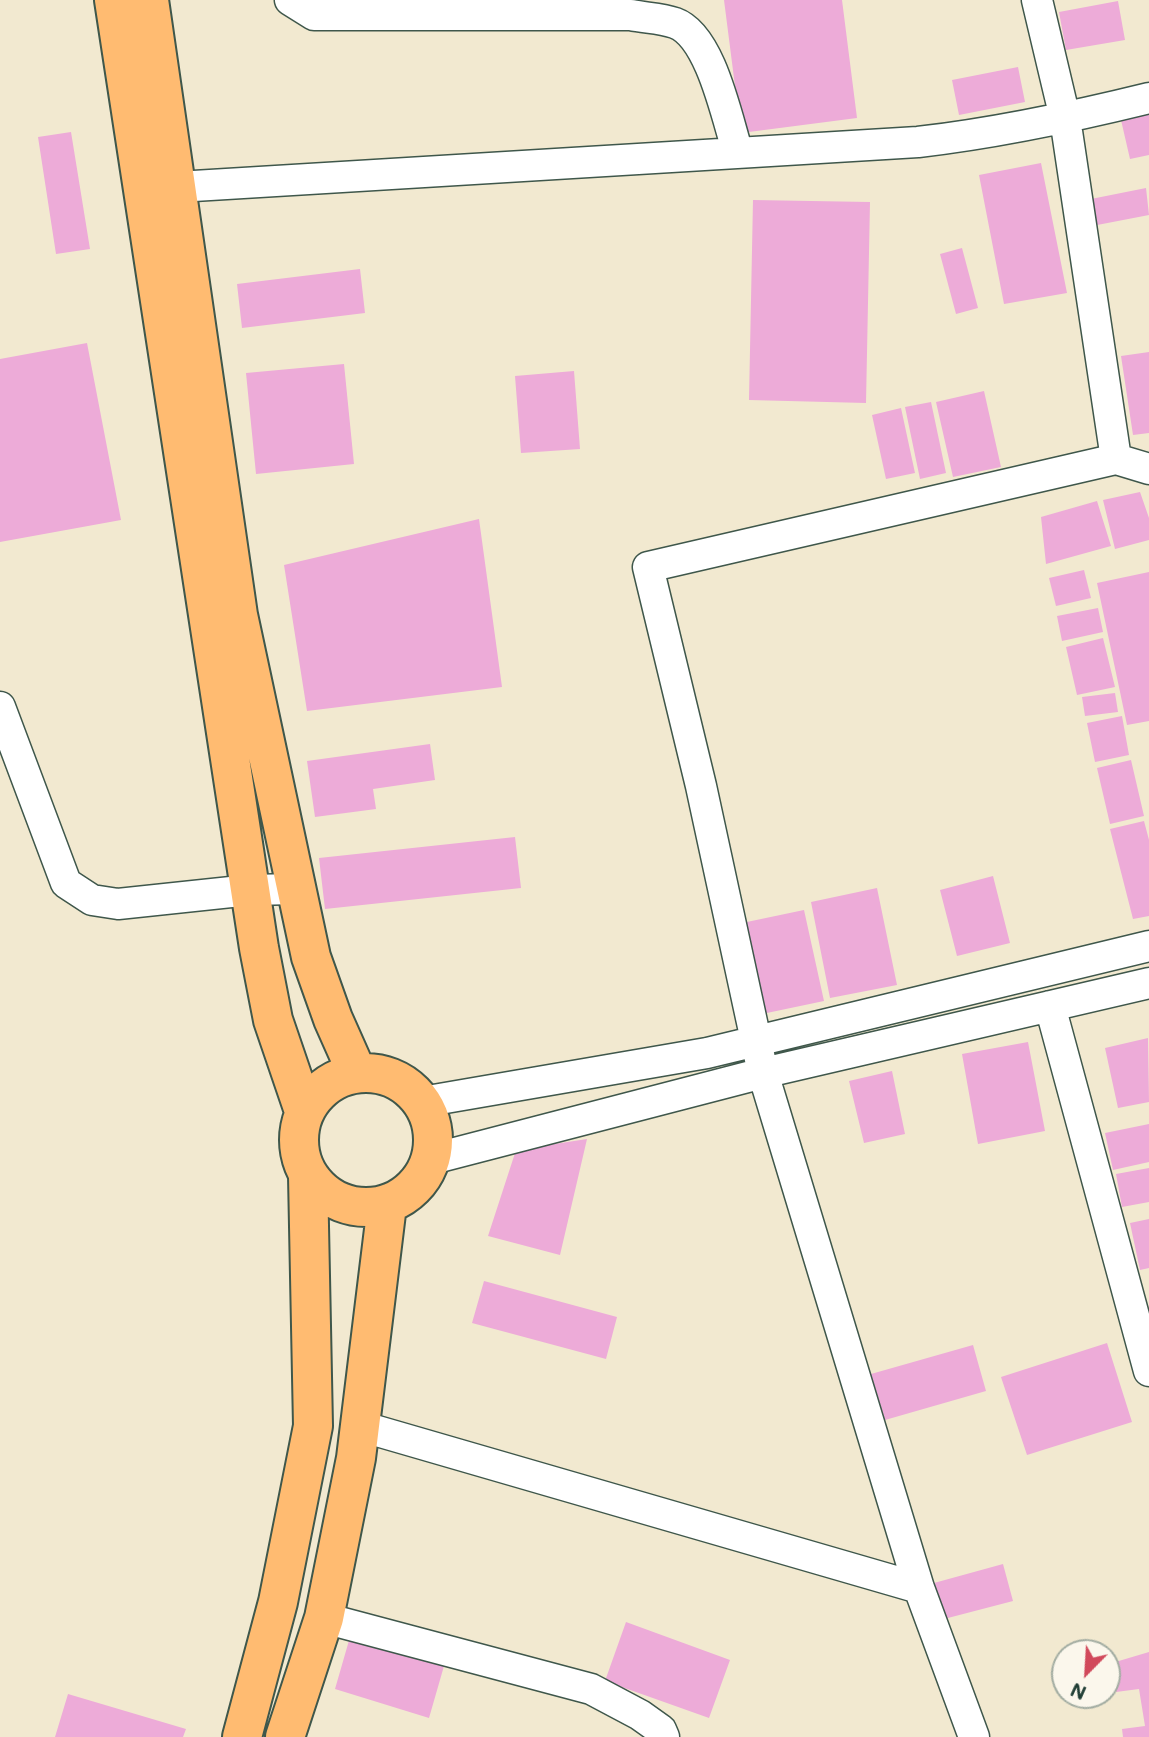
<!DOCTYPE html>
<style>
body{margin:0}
#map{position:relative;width:1149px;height:1737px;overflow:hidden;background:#f2e9d0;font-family:Mali,sans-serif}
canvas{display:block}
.north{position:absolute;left:1051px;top:1639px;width:70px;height:70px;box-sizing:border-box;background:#fbf7ec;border:2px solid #a3ada2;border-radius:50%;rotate:204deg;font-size:19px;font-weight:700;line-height:28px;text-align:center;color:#1f3d34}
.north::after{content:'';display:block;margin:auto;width:24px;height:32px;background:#d1495b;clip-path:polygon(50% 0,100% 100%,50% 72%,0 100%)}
</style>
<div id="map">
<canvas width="1149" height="1737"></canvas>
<div class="north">N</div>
</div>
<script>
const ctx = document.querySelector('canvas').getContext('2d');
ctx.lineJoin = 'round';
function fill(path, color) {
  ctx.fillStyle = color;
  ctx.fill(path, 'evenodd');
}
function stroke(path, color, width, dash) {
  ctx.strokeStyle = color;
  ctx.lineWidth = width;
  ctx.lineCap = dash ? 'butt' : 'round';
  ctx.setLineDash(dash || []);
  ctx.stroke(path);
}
fill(new Path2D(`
 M724 0H842L857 118 741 133Z
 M1118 1 1125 40 1066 50 1059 12Z
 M1018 67 1025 102 959 115 952 80Z
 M1149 114V155L1130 159 1121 120Z
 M71 132 90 249 56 254 38 137Z
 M1041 163 1067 293 1004 304 979 175Z
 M1146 188 1149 215 1092 226 1086 200Z
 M753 200 870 202 866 403 749 400Z
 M962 248 978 308 956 314 940 254Z
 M360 269 365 313 242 328 237 284Z
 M87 343 121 520 0 542V359Z
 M1149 352V433L1133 435 1121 356Z
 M344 364 354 464 256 474 246 373Z
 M574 371 580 449 521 453 515 376Z
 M984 391 1001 467 953 477 936 402Z
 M931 402 946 473 920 479 905 407Z
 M901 408 915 473 886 479 872 415Z
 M1140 492 1149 518V540L1115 549 1103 500Z
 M1097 501 1111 546 1046 564 1041 517Z
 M479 519 502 687 307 711 284 565Z
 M1084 570 1091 598 1056 606 1049 578Z
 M1149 572V721L1127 725 1097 583Z
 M1098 608 1103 632 1062 641 1057 616Z
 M1103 638 1115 687 1077 695 1066 647Z
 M1115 693 1118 712 1085 716 1082 697Z
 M1122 716 1129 755 1095 762 1087 723Z
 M430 744 435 780 373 789 376 809 315 817 307 761Z
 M1131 760 1144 816 1110 824 1097 768Z
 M1144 821 1149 840V916L1133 919 1110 829Z
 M515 837 521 888 325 909 319 858Z
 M993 876 1010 943 957 956 940 890Z
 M877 888 897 985 830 998 811 902Z
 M804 910 824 1001 762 1014 742 923Z
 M1148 1038 1149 1102 1118 1108 1105 1048Z
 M1028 1042 1045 1131 978 1144 962 1054Z
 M892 1071 905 1134 864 1143 849 1081Z
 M1149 1124V1162L1113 1170 1105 1133Z
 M587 1139 560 1255 488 1236 516 1150Z
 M1149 1168V1202L1122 1207 1116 1174Z
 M1149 1219V1268L1140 1270 1130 1223Z
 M484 1281 617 1317 606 1359 472 1323Z
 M1107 1343 1132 1422 1027 1455 1001 1377Z
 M973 1345 986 1391 885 1420 871 1374Z
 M1003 1564 1013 1601 944 1619 934 1583Z
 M626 1622 730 1660 709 1718 605 1681Z
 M350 1637 444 1666 429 1718 335 1689Z
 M1149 1652V1737H1123L1122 1729 1145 1726 1139 1689 1116 1692 1112 1663Z
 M68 1694 186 1729 183 1737H55Z`), '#edabd8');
const minor = new Path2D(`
 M290 0 314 15H631C645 18 661 18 675 23 711 36 727 119 738 153
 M1037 0 1065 118 1116 459
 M177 187 918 142C996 133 1072 117 1149 98
 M0 707 66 883 92 900 118 904 250 890 296 889
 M1050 1006 1149 1371
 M422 1102 707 1053 1149 946
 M432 1159 763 1073 1149 983
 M360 1426 919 1588
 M324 1618 591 1689 640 1715 661 1730 664 1737
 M974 1737 919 1588 763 1073 701 786 648 567 1116 459 1149 469`);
const highway = new Path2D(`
 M114 0 259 948 273 1020 304 1111
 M149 0 238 615 311 957 333 1019 357 1073
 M299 1140a67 67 0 1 1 134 0a67 67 0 1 1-134 0Z
 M242 1737 278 1602 313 1426 308 1176
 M285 1737 324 1618 356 1458 387 1205`);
stroke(minor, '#3f574b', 33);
stroke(highway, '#3f574b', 42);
stroke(minor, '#fff', 30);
stroke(highway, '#ffbb71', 38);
</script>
